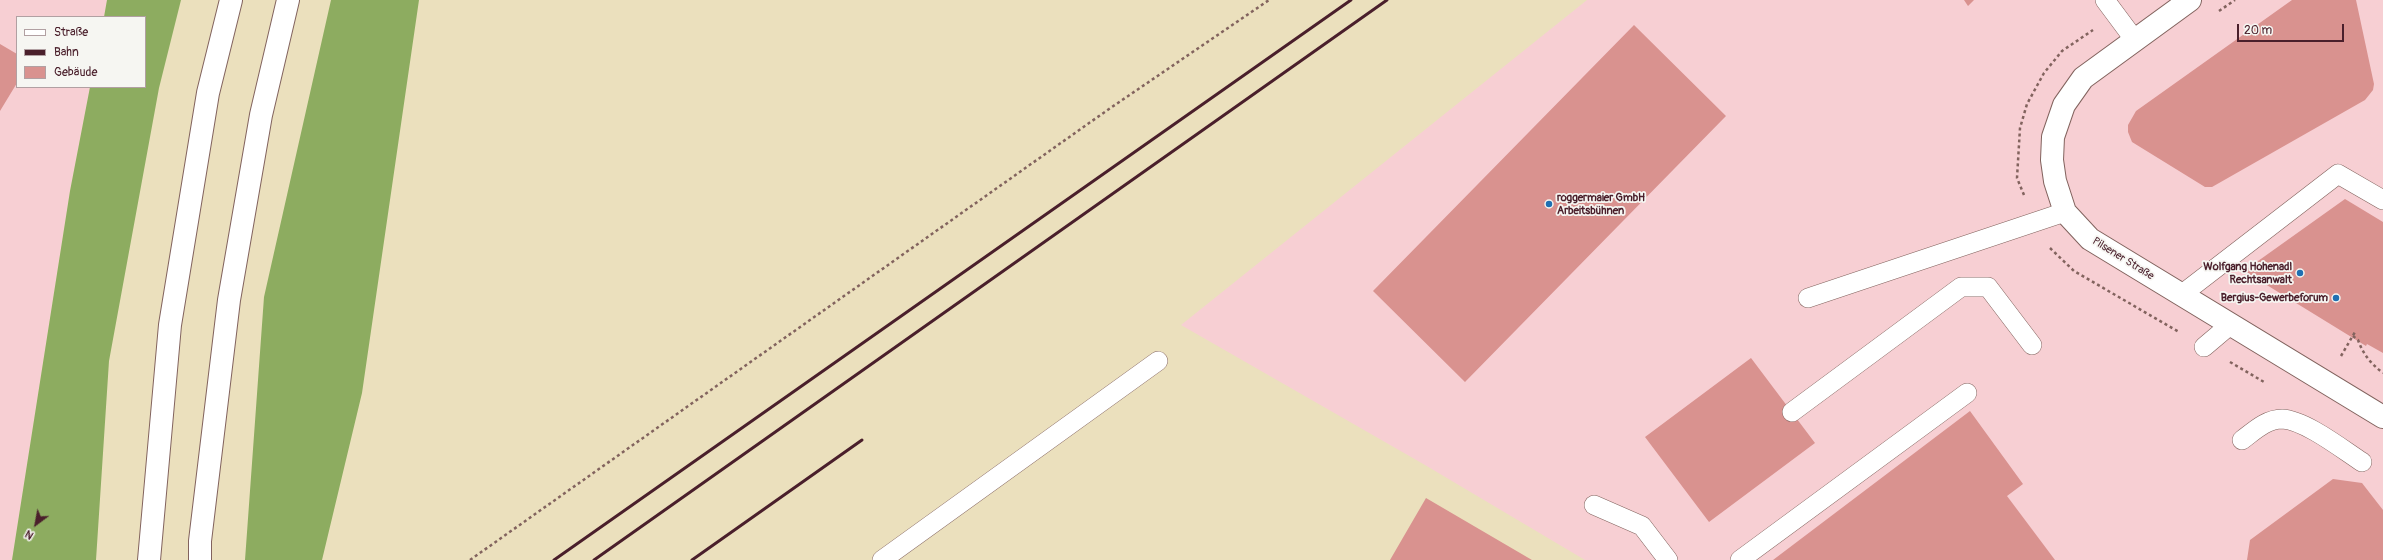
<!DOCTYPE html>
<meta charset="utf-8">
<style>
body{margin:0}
#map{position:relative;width:2383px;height:560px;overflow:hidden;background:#ebe0bd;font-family:Pangolin,sans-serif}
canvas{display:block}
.legend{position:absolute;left:16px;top:16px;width:130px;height:72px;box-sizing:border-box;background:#f6f6f2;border:1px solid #b1a0a2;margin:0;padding:5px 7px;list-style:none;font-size:12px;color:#4a1f2b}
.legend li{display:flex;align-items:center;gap:8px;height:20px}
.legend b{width:20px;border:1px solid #b1a0a2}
.north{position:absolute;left:16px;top:504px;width:40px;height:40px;-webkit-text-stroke:3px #f6f6f2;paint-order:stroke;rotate:212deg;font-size:11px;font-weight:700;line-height:16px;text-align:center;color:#4a1f2b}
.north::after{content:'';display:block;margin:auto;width:14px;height:18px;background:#4a1f2b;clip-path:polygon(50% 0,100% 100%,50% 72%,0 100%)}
.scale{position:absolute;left:2237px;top:24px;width:107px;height:18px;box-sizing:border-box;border:2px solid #4a1f2b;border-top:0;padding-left:5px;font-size:12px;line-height:14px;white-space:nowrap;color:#4a1f2b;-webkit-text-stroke:3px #f6f6f2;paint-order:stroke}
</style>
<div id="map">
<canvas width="2383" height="560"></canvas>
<ul class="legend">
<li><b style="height:5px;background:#fff"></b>Straße</li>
<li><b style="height:5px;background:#4a1f2b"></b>Bahn</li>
<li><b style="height:11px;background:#d9928f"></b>Gebäude</li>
</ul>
<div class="north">N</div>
<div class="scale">20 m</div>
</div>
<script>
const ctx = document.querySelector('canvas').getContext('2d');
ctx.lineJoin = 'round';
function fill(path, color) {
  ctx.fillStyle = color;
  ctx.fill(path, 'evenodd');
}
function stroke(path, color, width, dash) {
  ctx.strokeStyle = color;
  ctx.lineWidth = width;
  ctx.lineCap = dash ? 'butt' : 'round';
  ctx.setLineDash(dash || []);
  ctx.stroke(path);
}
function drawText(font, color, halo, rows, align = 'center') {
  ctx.font = font + ' Pangolin,sans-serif';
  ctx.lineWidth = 3.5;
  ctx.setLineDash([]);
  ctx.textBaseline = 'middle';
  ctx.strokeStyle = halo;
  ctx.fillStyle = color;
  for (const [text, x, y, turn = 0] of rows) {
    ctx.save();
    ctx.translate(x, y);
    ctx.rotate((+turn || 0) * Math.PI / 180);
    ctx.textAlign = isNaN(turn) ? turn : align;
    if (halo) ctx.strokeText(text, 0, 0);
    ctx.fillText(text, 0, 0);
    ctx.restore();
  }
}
fill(new Path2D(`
 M0 0H107L104 17H17V87H90L70 191 12 560H0Z
 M1587 0H2383V560H1585L1425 465 1181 325Z`), '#f7cfd3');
fill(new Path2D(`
 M107 0H181L159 88 109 361 96 560H12L70 191 90 87H145V17H104Z
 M331 0H419L362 393 322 560H245L264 297Z`), '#8dac60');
fill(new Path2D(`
 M1964 0H1974L1968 6Z
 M2292 0H2356L2374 84 2373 90 2365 100 2212 187H2205L2132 142 2128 132V125L2136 111Z
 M1634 25 1726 116 1465 382 1373 291Z
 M0 44 17 54V83L0 111Z
 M2345 199 2383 222V353L2367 344 2366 346 2244 271Z
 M1751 358 1815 443 1709 522 1645 437Z
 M1970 411 2023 484 2007 496 2055 560H1773Z
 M2333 479 2362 483 2383 510V560H2247L2250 540Z
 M1426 498 1532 560H1390Z`), '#d9928f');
const lane = new Path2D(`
 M2105 0 2134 39
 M2181 295 2338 174 2383 200
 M1808 298 2065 212
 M2204 347 2230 325
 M1792 412 1961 287H1988L2032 345
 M2242 440C2253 432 2266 419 2282 419 2305 420 2342 449 2362 462
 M1594 505 1642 526 1668 560
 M882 560 1158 361
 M1740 560 1967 393`);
const street = new Path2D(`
 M2190 0 2083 78 2064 105 2053 137 2052 160 2055 181 2065 212 2090 239 2383 417`);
const highway = new Path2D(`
 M149 560 170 325 208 93 231 0
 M200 560V541L229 300 261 115 288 0`);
stroke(lane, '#82635e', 20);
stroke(street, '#82635e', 24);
stroke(highway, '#82635e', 24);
stroke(new Path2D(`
 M2219 11 2235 0
 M2024 195 2017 178 2020 128 2027 104 2044 73 2062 51 2093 30
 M2050 248 2074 271 2179 332
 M2353 336 2358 340C2363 354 2371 364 2383 373
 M2341 356 2355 332
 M2230 362 2264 382
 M470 560 1109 109 1269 0`), '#82635e', 2.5, [3, 3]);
stroke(lane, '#fff', 19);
stroke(street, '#fff', 22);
stroke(highway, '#fff', 22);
stroke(new Path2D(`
 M554 560 1351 0
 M594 560 1387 0
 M692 560 862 440`), '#4a1f2b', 3);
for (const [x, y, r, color] of [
 [1549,204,4,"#1f6fb2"],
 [2300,273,4,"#1f6fb2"],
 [2336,298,4,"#1f6fb2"]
]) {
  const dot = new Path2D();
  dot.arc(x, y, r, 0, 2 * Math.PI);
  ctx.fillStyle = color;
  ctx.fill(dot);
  stroke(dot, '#f6f6f2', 1.5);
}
drawText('bold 11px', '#4a1f2b', '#f6f6f2', [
 ["roggermaier GmbH",1557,198,"left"],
 ["Arbeitsbühnen",1557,211,"left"],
 ["Wolfgang Hohenadl",2292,267],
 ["Rechtsanwalt",2292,280],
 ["Bergius-Gewerbeforum",2328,298]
], 'right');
drawText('11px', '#4a1f2b', '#f6f6f2', [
 ["Pilsener Straße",2123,259,32]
]);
</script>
